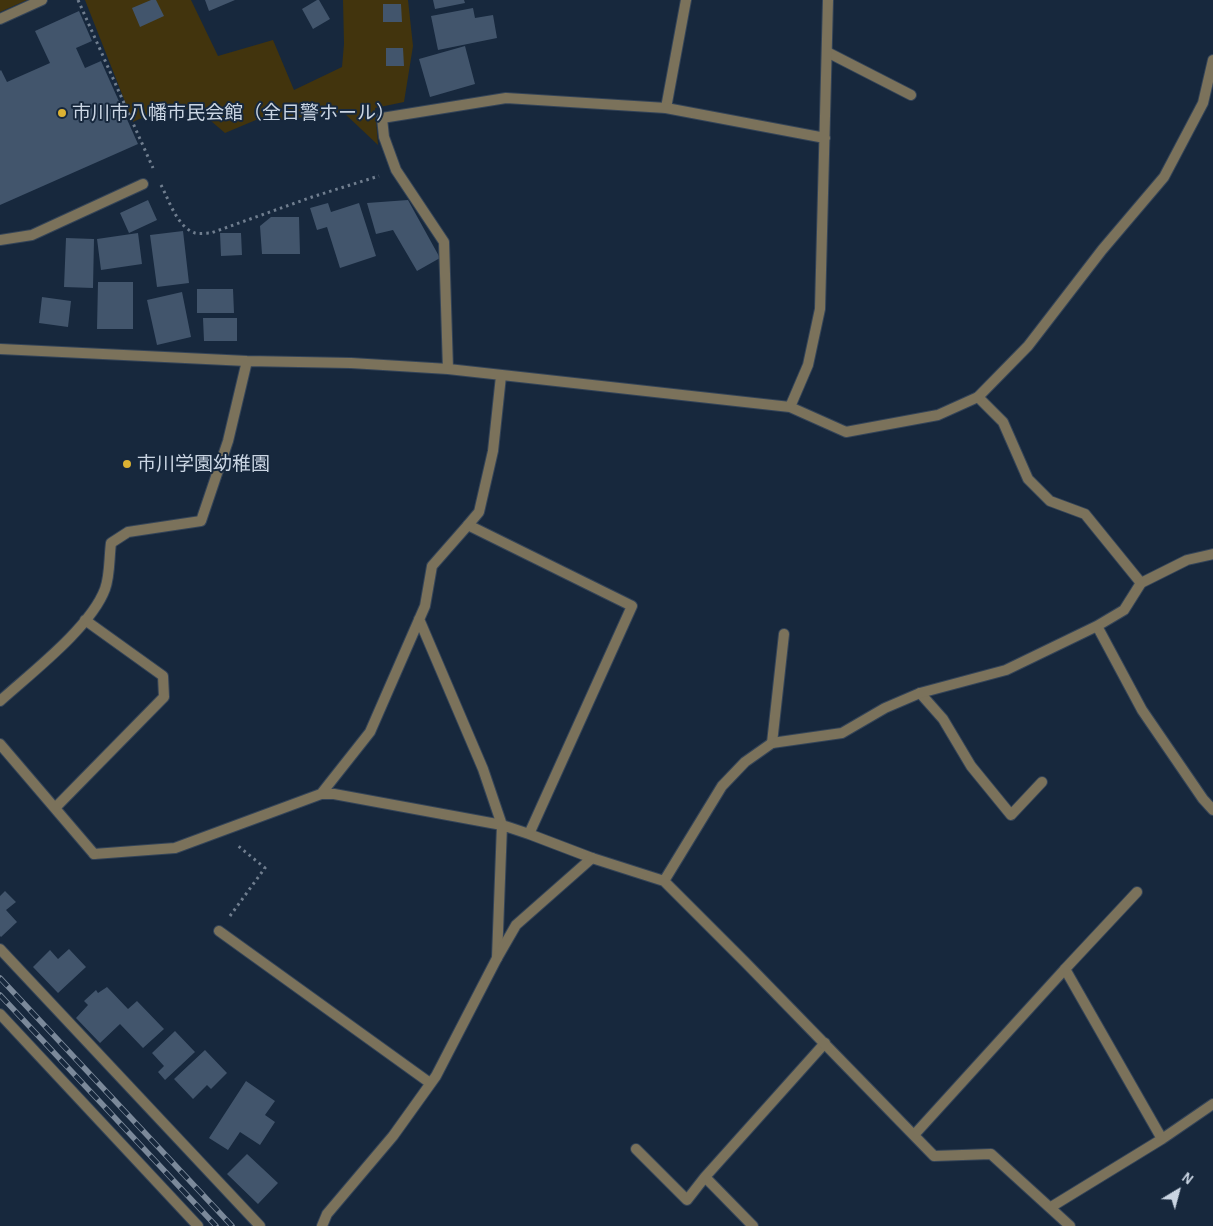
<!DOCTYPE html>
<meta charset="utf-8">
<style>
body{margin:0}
#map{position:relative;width:1213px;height:1226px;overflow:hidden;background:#17283d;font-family:"Alegreya Sans",sans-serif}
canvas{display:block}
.north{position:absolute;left:1153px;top:1166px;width:50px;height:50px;-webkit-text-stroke:4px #17283d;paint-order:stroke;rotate:37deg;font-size:14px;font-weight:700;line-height:20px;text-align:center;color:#cad5e3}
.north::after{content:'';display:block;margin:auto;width:18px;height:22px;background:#cad5e3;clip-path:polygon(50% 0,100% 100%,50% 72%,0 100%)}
</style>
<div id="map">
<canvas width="1213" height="1226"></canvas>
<div class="north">N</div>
</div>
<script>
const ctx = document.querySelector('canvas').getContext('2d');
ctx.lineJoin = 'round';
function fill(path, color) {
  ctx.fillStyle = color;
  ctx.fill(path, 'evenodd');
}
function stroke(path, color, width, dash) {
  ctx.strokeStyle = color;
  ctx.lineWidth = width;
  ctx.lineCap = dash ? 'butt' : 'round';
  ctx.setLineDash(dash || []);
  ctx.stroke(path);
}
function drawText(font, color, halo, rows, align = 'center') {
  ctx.font = font + ' "Alegreya Sans","Noto Sans JP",sans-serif';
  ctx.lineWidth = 4;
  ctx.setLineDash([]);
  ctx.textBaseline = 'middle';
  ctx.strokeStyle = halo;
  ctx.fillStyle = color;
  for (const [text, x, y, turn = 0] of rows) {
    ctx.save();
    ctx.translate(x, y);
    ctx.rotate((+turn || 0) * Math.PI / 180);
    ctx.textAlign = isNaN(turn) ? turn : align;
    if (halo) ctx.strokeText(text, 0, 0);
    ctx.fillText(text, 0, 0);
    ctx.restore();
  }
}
fill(new Path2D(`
 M0 0H27L0 12Z
 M85 0H191L218 56 273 40 294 90 342 67 344 44 343 0H408L413 46 404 102 375 108 378 145 343 112 281 120 263 117 225 133 197 109H161L133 122Z`), '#42340d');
fill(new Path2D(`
 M151 0H156L164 16 140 27 132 8Z
 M205 0H235L209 11Z
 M317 0H319L330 19 313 29 302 9Z
 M433 0H464L465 3 435 9Z
 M383 4H401L402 22H383Z
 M473 8 475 18 493 15 497 38 438 50 431 16Z
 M79 11 92 41 76 48 85 68 101 61 138 144 0 205V71L1 70 7 82 50 63 35 31Z
 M465 46 475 84 430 97 419 59Z
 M386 48H403L404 66H386Z
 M148 200 157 220 129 233 120 213Z
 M408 200 440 258 417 271 393 230 376 234 367 203Z
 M328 203 331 212 359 203 376 256 340 268 327 227 317 230 310 208Z
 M271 217H299L300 254H262L260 226Z
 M183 231 189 283 157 287 150 235Z
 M138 233 142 264 101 270 97 239Z
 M220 233H241L242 255 221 256Z
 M66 238 94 239 93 288 64 287Z
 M98 282H133V329H97Z
 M197 289H233L234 313H197Z
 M182 292 191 337 157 345 147 300Z
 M42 297 71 301 68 327 39 323Z
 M203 318H237V341H204Z
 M5 891 16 902 6 910 17 922 1 937 0 936V896Z
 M69 949 86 967 58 993 33 967 50 950 58 959Z
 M107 987 128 1009 137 1001 164 1029 143 1048 120 1024 100 1043 76 1018 88 1005 84 1001 96 990 98 993Z
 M175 1031 195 1052 165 1080 158 1072 164 1066 152 1053Z
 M205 1050 227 1073 211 1089 207 1085 193 1099 174 1079Z
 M246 1081 275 1101 265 1115 275 1122 260 1145 240 1132 228 1150 209 1138Z
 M247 1154 278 1183 258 1204 227 1174Z`), '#42556c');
const lane = new Path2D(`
 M827 52 911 95
 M666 108 686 0
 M0 240 32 235 143 184
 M978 397 1003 422 1028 479 1050 501 1085 514 1141 583
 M419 619 483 769 502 825 497 958
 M920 693 943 719 971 766 1011 815 1042 782
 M772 743 784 634
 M321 794 370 732 425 606 432 566 468 525 632 606 529 834
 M94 854 175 848 321 794H334L502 825 529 834 592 858
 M1065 969 1137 892
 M0 1014 198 1226
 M636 1149 687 1200 705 1177
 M753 1226 705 1177 825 1043`);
const street = new Path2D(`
 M0 19 42 0
 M0 349 247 361 351 363 448 369 790 407 846 432 938 415 978 397 1028 346 1102 250 1164 177 1203 103 1213 60
 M448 369 444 242 396 170 384 137 382 118 506 98 666 108 825 138
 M790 407 808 365 820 309 828 0
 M468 525 479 512 493 451 501 376
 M1097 626 1142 710 1203 799 1213 810
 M0 701C31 673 91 627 105 589 110 576 109 558 111 543L128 532 201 521 228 441 247 361
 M0 744 94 854
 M55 808 164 697 163 676 85 620
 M664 881 722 786 745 762 772 743 842 733 885 708 920 693 1006 670 1097 626 1124 610 1141 583 1187 560 1213 554
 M219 931 430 1083
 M0 949 260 1226
 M914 1135 1065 969 1162 1139
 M1051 1207 1162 1139 1213 1104
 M322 1226 327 1214 393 1136 436 1076 497 958 516 925 592 858 664 881 745 962 934 1156 991 1154 1070 1226`);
stroke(lane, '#344458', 12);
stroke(street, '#344458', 12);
stroke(new Path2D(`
 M78 0 153 168
 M161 185C169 200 177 227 195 233 199 234 206 233 211 233L312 197 379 176
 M230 916 265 868 237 845`), '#707e8f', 3, [2.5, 4]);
stroke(lane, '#7b725b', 10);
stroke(street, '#7b725b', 10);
const rail = new Path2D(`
 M0 978 232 1226
 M0 995 216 1226`);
stroke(rail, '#7b899a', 5.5);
stroke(rail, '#17283d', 4, [11]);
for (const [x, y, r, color] of [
 [62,113,5,"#dcb233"],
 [127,464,5,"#dcb233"]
]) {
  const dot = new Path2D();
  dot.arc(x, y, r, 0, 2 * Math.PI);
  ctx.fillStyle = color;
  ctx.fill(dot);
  stroke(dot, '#17283d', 2);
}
drawText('19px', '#cad5e3', '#17283d', [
 ["市川市八幡市民会館（全日警ホール）",72,113],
 ["市川学園幼稚園",137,464]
], 'left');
</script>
